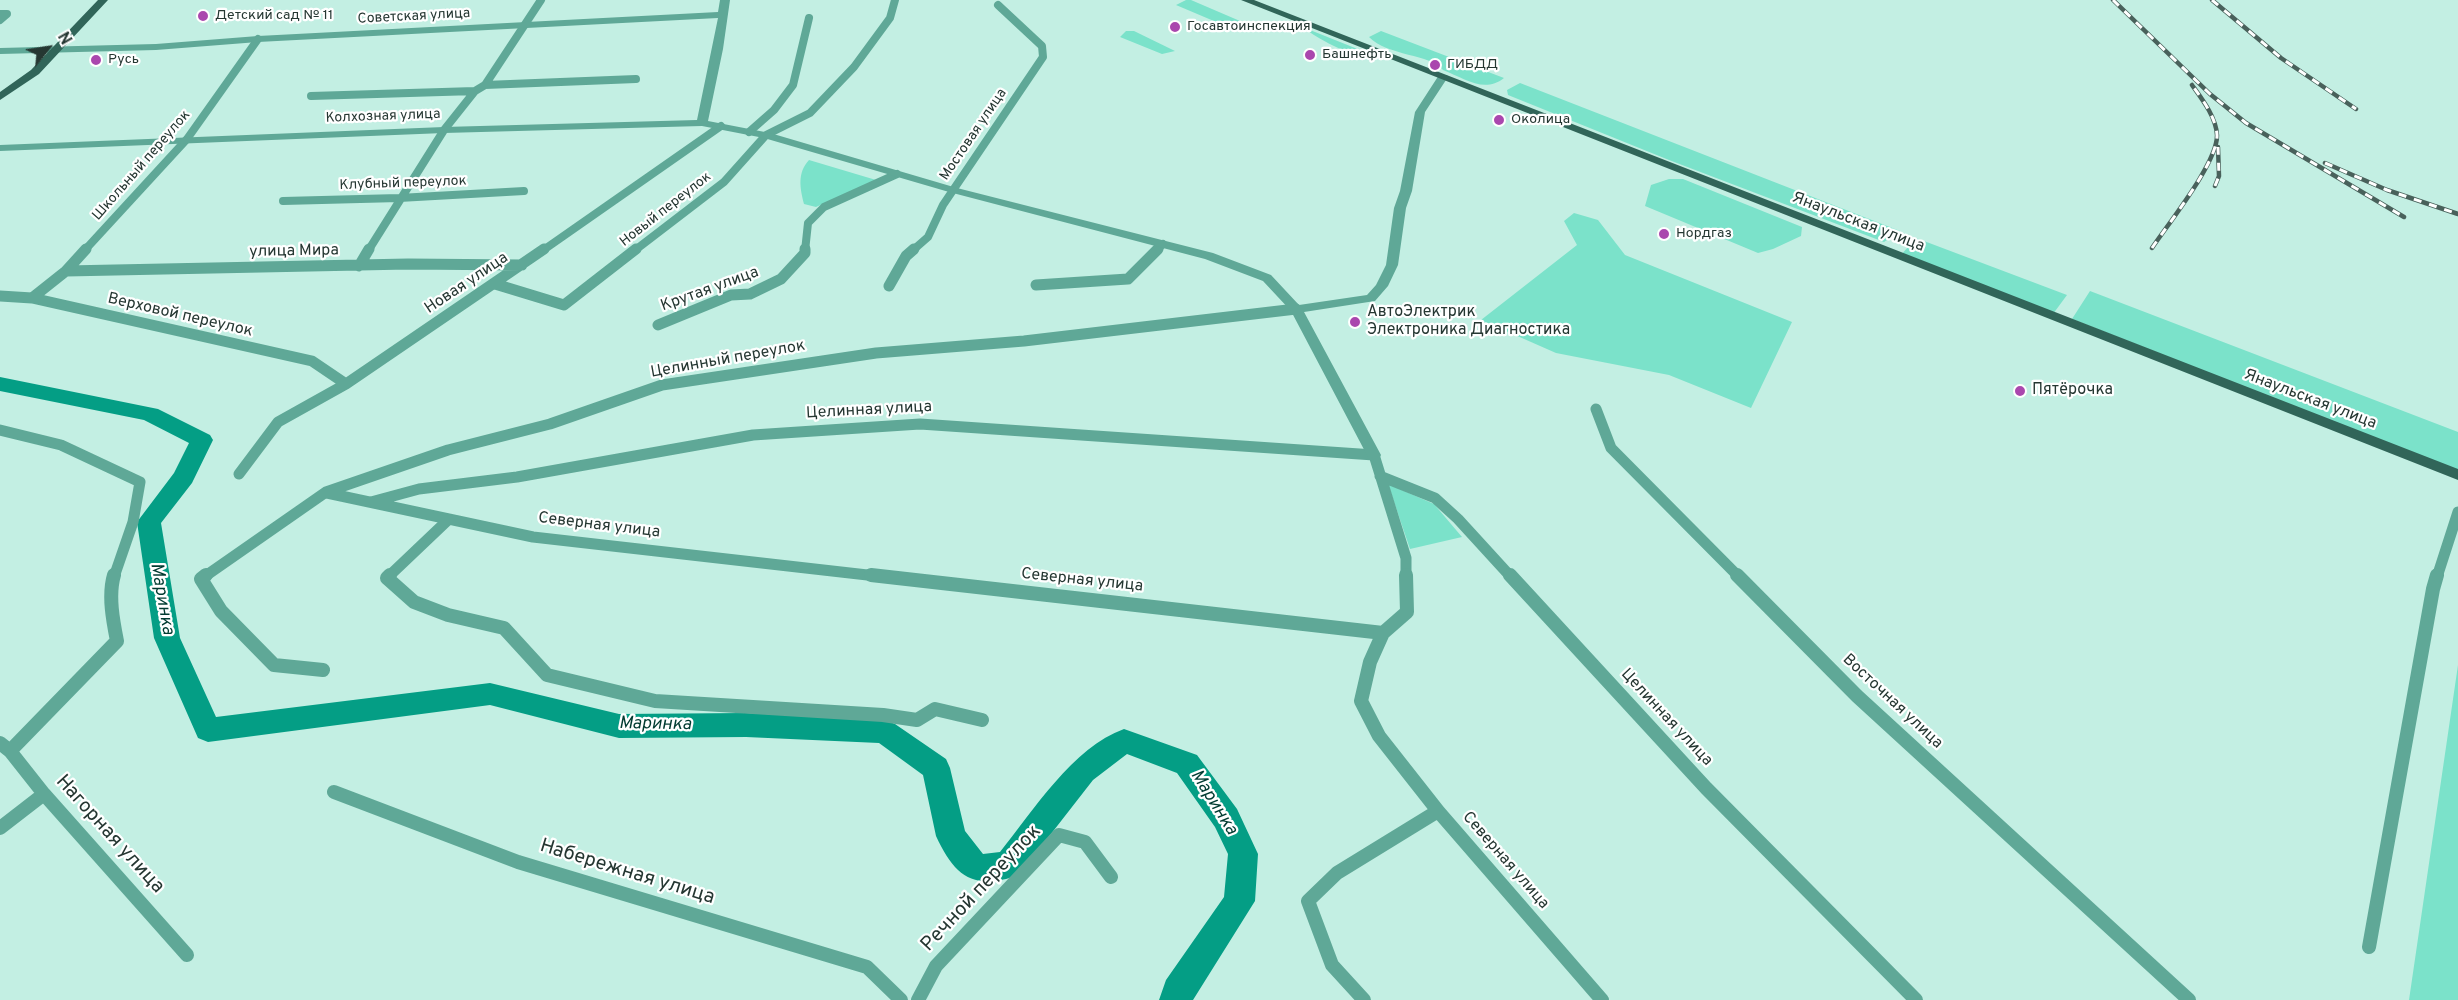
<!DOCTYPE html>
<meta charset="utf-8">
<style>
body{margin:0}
#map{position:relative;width:2458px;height:1000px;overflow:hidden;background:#c3efe3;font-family:Overpass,sans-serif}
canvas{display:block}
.north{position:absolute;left:18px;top:18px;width:60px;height:60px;-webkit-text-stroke:4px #fff;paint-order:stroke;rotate:60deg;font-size:16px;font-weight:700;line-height:24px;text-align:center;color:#253732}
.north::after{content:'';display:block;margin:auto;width:21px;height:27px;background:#253732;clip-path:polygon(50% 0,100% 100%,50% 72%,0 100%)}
</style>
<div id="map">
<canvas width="2458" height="1000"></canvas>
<div class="north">N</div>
</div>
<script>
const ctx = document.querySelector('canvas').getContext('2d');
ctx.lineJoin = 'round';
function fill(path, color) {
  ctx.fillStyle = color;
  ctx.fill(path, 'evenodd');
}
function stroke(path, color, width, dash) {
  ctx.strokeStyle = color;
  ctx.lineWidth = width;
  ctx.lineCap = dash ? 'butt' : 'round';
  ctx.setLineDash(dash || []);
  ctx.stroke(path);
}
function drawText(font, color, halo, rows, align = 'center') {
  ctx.font = font + ' Overpass,sans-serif';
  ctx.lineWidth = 4.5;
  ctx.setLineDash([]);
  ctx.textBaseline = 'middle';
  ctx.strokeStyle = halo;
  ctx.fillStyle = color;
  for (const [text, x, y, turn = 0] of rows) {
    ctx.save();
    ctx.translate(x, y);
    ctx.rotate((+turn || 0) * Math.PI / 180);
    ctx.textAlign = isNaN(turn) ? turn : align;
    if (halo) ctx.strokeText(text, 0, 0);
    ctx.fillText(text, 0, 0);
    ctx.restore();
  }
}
fill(new Path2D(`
 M1186 0H1191L1240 21 1228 27 1176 5Z
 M1310 30 1380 58C1367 65 1320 40 1308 31Z
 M1126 31H1134L1175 51 1162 54 1120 37Z
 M1381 31 1504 78C1484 94 1464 78 1443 70 1431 54 1387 56 1369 37Z
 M1520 83 1900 231 1884 242 1669 160 1508 95 1507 90Z
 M809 160 876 180 816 207 804 204C800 188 797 173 809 160Z
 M1669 179H1683L1802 227 1801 236 1773 249 1758 253 1645 206 1651 185Z
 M1574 213 1598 220 1625 255 1792 322 1751 408 1669 375 1556 353 1481 320 1577 245 1564 221Z
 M1916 238 2067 295 2053 314 1900 256Z
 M2090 291 2458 432V471L2072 319Z
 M1388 484 1434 504 1462 537 1410 549Z
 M2458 665V1000H2409Z`), '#7be2ca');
fill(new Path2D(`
 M0 377 158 409 210 435 213 440 192 483 161 523 180 638 216 717 490 683 619 714 746 713 885 720 895 724 946 759 950 768 965 831 983 854 1000 852C1033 811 1073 747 1124 729L1197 755 1237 809 1258 854 1255 901 1193 1000H1159L1166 980 1224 897 1228 854 1215 827 1177 773 1127 754 1093 780 1019 875C974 891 955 877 936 836L923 775 879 743 746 737 619 738 490 705 208 742 198 738 154 638 137 522 174 473 189 443 144 420 0 391Z`), '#049e85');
stroke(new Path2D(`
 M0 14H7L0 20
 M485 85 636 79
 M311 96 475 91
 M749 132 774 110 793 85 809 18
 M283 201 399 198 524 191
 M84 251 187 139 258 39
 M368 251 444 130 475 91 485 85 541 0
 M542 251 721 126
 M634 251 724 182 766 135 810 113 854 67 890 18 895 0
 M805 251 808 223 824 207 897 174
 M912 251 928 237 943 205 1043 57 1042 46 998 5
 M1156 251 1163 244`), '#5fa897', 8);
stroke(new Path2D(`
 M359 266 369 249
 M66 271 408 264 522 265
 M495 284 564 305 636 249
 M1036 285 1128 279 1158 249
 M889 286 906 256 914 249
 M0 296 32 298 312 361 346 384
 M32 298 66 271 86 249
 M658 325 731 295 750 294 781 279 805 253V249
 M1596 409 1611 448 1739 577
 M0 430 61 445 140 482 133 522 114 577
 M239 474 278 422 346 384 544 249
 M1380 476 1435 498 1458 519 1511 577
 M327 493 533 537 885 577
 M371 502 419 489 517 477 753 435 920 424 1374 455 1406 558V577
 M204 577 326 492 448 450 550 424 662 385 876 353 1024 341 1296 309
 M388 577 449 519
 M2437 577 2458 512`), '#5fa897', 11);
stroke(new Path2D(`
 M206 575 201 579 221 611 274 665 323 670
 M390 575 387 578 414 602 448 615 504 628 547 675 655 701 883 715 917 720 935 709 982 720
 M871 575 1383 633
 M1406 575 1407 612 1383 633 1370 662 1361 701 1379 736 1438 811 1602 1000
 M1510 575 1706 788 1916 1000
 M1737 575 1857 696 2189 1000
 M0 743 10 751 44 794 187 955
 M10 751 117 641C113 621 108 595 114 575
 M334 792 518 862 867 967 901 1000
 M0 828 44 794
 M2369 947 2433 589 2437 575
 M918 1000 936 966 1059 835 1085 842 1111 877
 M1364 1000 1332 965 1308 901 1337 873 1438 811`), '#5fa897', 14);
fill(new Path2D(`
 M720 0H730L723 49 708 121 770 133 957 188 1213 253 1271 275 1299 305 1367 295 1376 285 1386 265 1394 208 1400 191 1415 112 1439 75H1447L1448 77 1425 112 1412 191 1406 208 1398 265 1388 286 1375 301 1304 312 1381 455 1379 459H1369L1291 311 1263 281 1205 259 949 192 764 138 702 126 444 133 0 151V145L444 127 697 120 718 18 258 42 156 50 0 54V48L156 44 258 36 718 12Z`), '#5fa897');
fill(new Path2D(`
 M98 0H108L39 74 0 100V92L31 70Z
 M1241 0H1254L2458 469V480Z`), '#316559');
const rail = new Path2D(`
 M2113 0 2210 94 2246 123 2404 217
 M2212 0 2281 58 2356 109
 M2325 163 2387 190 2458 214
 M2215 186 2219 176 2218 147
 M2152 248C2168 224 2218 162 2217 135 2216 117 2202 99 2192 85`);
stroke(rail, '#49615b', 4.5);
stroke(rail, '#fff', 3, [8]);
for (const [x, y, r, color] of [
 [203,16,6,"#aa47ae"],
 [1175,27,6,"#aa47ae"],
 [1310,55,6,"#aa47ae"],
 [96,60,6,"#aa47ae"],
 [1435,65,6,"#aa47ae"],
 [1499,120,6,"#aa47ae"],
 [1664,234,6,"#aa47ae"],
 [1355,322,6,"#aa47ae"],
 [2020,391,6,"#aa47ae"]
]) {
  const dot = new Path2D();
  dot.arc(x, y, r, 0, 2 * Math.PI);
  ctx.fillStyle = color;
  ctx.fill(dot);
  stroke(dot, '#fff', 2);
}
drawText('14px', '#253732', '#fff', [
 ["Детский сад № 11",215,16],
 ["Госавтоинспекция",1187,27],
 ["Башнефть",1322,55],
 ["Русь",108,60],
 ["ГИБДД",1447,65],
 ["Околица",1511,120],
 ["Нордгаз",1676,234]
], 'left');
drawText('14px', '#253732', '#fff', [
 ["Советская улица",414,17,-3],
 ["Колхозная улица",383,117,-2],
 ["Мостовая улица",974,135,-56],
 ["Школьный переулок",142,166,-49],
 ["Клубный переулок",403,184,-2],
 ["Новый переулок",666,210,-38]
]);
drawText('16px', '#253732', '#fff', [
 ["Янаульская улица",1858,223,21],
 ["улица Мира",294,252,-1],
 ["Новая улица",467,284,-34],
 ["Крутая улица",710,290,-20],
 ["Верховой переулок",180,316,13],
 ["Целинный переулок",728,360,-10],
 ["Янаульская улица",2310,400,21],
 ["Целинная улица",869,411,-3],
 ["Северная улица",599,526,7],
 ["Северная улица",1082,581,6],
 ["Восточная улица",1892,702,43],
 ["Целинная улица",1666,718,47],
 ["Северная улица",1505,861,49]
]);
drawText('16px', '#253732', '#fff', [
 ["АвтоЭлектрик",1367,313],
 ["Электроника Диагностика",1367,331],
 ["Пятёрочка",2032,391]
], 'left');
drawText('italic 18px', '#013b31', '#fff', [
 ["Маринка",161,599,80],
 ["Маринка",655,725,1],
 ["Маринка",1213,803,58]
]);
drawText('20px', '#253732', '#fff', [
 ["Нагорная улица",109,835,48],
 ["Набережная улица",627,873,17],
 ["Речной переулок",982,889,-47]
]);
</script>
